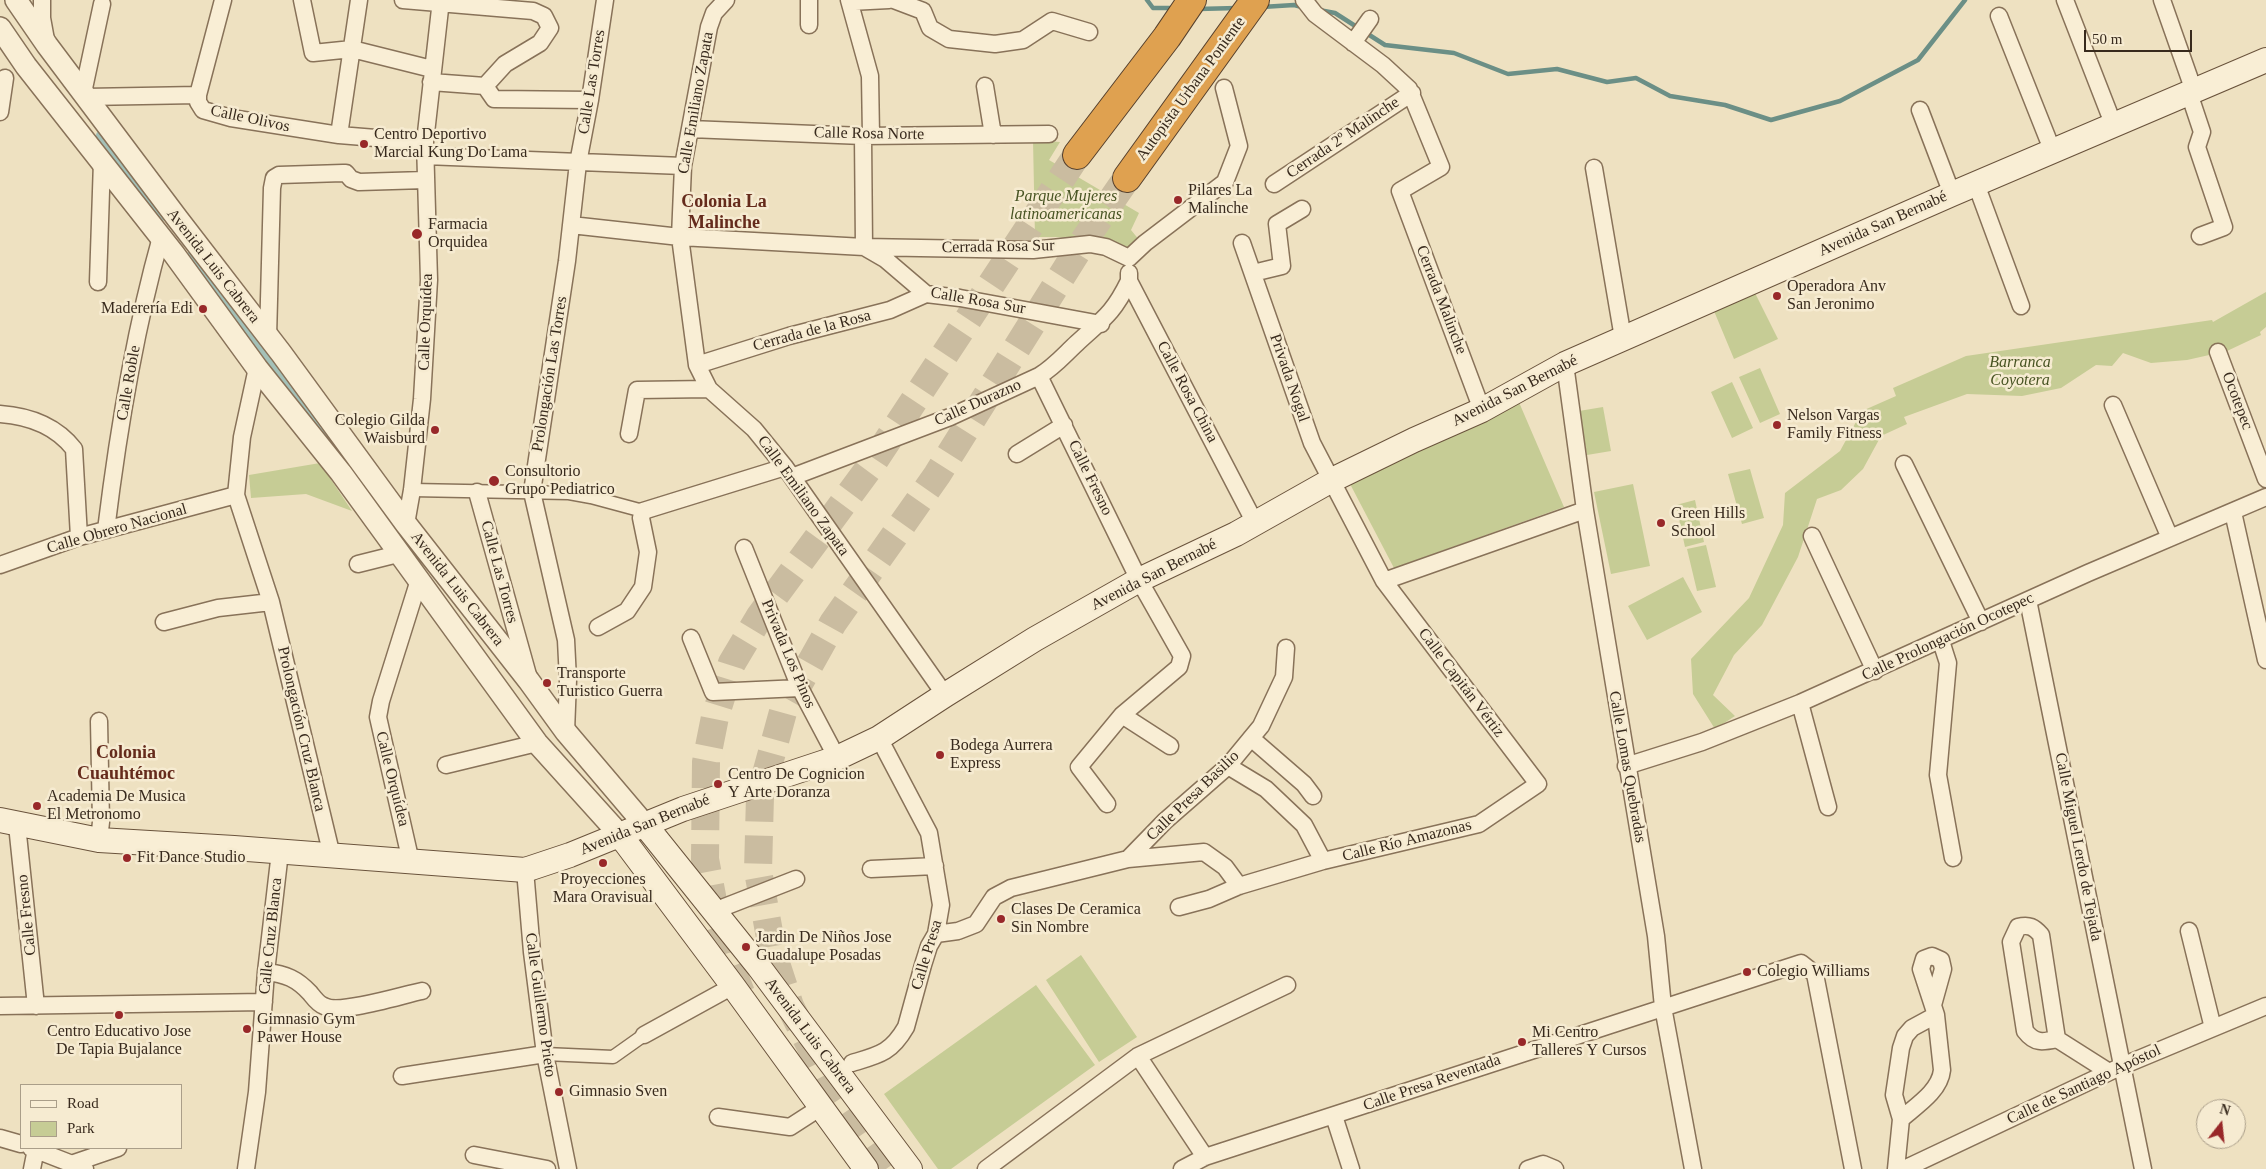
<!DOCTYPE html>
<meta charset="utf-8">
<style>
body{margin:0}
#map{position:relative;width:2266px;height:1169px;overflow:hidden;background:#eee1c1;font-family:"Times New Roman",serif}
canvas{display:block}
.legend{position:absolute;left:20px;top:1084px;width:162px;height:65px;box-sizing:border-box;background:#f6ebd1;border:1px solid #aa9e89;margin:0;padding:6px 9px;list-style:none;font-size:15px;color:#382a1d}
.legend li{display:flex;align-items:center;gap:10px;height:25px}
.legend b{width:25px;border:1px solid #aa9e89}
.north{position:absolute;left:2196px;top:1099px;width:50px;height:50px;box-sizing:border-box;background:#f6ebd1;border:1px solid #aa9e89;border-radius:50%;rotate:16deg;font-size:14px;font-weight:700;line-height:20px;text-align:center;color:#382a1d}
.north::after{content:'';display:block;margin:auto;width:18px;height:22px;background:#982829;clip-path:polygon(50% 0,100% 100%,50% 72%,0 100%)}
.scale{position:absolute;left:2084px;top:30px;width:108px;height:22px;box-sizing:border-box;border:2px solid #382a1d;border-top:0;padding-left:6px;font-size:15px;line-height:18px;white-space:nowrap;color:#382a1d;-webkit-text-stroke:4px #f6ebd1;paint-order:stroke}
</style>
<div id="map">
<canvas width="2266" height="1169"></canvas>
<ul class="legend">
<li><b style="height:6px;background:#f9eed5"></b>Road</li>
<li><b style="height:14px;background:#c6cc95"></b>Park</li>
</ul>
<div class="north">N</div>
<div class="scale">50 m</div>
</div>
<script>
const ctx = document.querySelector('canvas').getContext('2d');
ctx.lineJoin = 'round';
function fill(path, color) {
  ctx.fillStyle = color;
  ctx.fill(path, 'evenodd');
}
function stroke(path, color, width, dash) {
  ctx.strokeStyle = color;
  ctx.lineWidth = width;
  ctx.lineCap = dash ? 'butt' : 'round';
  ctx.setLineDash(dash || []);
  ctx.stroke(path);
}
function drawText(font, color, halo, rows, align = 'center') {
  ctx.font = font + ' "Times New Roman",serif';
  ctx.lineWidth = 5;
  ctx.setLineDash([]);
  ctx.textBaseline = 'middle';
  ctx.strokeStyle = halo;
  ctx.fillStyle = color;
  for (const [text, x, y, turn = 0] of rows) {
    ctx.save();
    ctx.translate(x, y);
    ctx.rotate((+turn || 0) * Math.PI / 180);
    ctx.textAlign = isNaN(turn) ? turn : align;
    if (halo) ctx.strokeText(text, 0, 0);
    ctx.fillText(text, 0, 0);
    ctx.restore();
  }
}
fill(new Path2D(`
 M1033 140 1060 142 1049 160 1139 213 1131 230 1140 241 1130 253 1107 242 1056 237H1035Z
 M2266 292V327L2260 332 2261 335 2227 351 2187 360 2151 363 2123 353 2112 366 2096 365 2061 388 2022 396 1967 394 1904 417 1907 424 1881 436 1863 469 1841 490 1817 499 1798 557 1762 625 1734 655 1713 695 1735 716 1715 729 1693 694 1691 659 1749 598 1783 525 1785 493 1840 451 1862 411 1896 396 1893 388 1966 356 2212 320 2213 322Z
 M1755 293 1778 339 1734 359 1714 311Z
 M1760 368 1780 414 1760 423 1739 377Z
 M1732 382 1753 428 1732 438 1711 392Z
 M1518 400 1564 507 1394 568 1349 482Z
 M1603 407 1611 451 1587 455 1579 411Z
 M320 463 352 511 306 494 251 498 249 475Z
 M1750 469 1764 518 1742 524 1728 474Z
 M1633 484 1650 566 1611 574 1594 492Z
 M1695 500 1704 542 1685 547 1676 505Z
 M1706 545 1716 587 1697 591 1687 549Z
 M1683 577 1702 612 1647 640 1628 606Z
 M1081 955 1137 1037 1099 1062 1046 980Z
 M1036 985 1095 1065 951 1169H938L884 1094Z`), '#c6cc95');
stroke(new Path2D(`
 M1147 0 1153 8H1175
 M1262 7 1294 5 1302 7
 M1198 9 1237 8
 M1319 10 1335 13 1385 45 1454 53 1508 74 1557 69 1607 82 1636 78 1670 96 1725 105 1771 120 1840 101 1918 60 1965 0`), '#6b8f86', 4.5);
stroke(new Path2D(`
 M103 137 160 214
 M193 258 376 499`), '#a4c1b8', 15);
stroke(new Path2D(`
 M741 993 726 954 717 922 705 859 706 762 715 717 732 663 760 616 872 464 1077 155
 M886 1169 835 1095 790 1006 773 954 758 871 760 796 783 712 833 623 937 475 1085 239 1127 178`), '#cabca0', 28, [28, 14]);
const pedestrian = new Path2D(`
 M412 490 569 493 591 497 643 511
 M545 1054 613 1057 644 1035`);
const minor = new Path2D(`
 M42 0V18L46 40
 M223 0 198 95V102L203 110 231 118 339 135 425 142
 M302 0 313 53 352 49 432 69
 M403 0 533 11 544 16 550 28 540 43 505 64 485 86 431 82
 M726 0 714 13 709 27 683 166 680 237 697 365 709 389 754 429 785 467 945 695
 M849 0 870 76 871 136
 M894 0 923 11 930 28 949 39 995 44 1023 40 1052 21 1089 32
 M1304 0 1315 14 1383 65 1409 89 1441 167 1400 191 1482 410
 M2065 0 2114 126
 M2162 0 2194 91
 M850 2 889 0
 M1999 16 2053 152
 M809 25V0
 M1353 43 1370 19
 M485 86 494 99 590 100
 M985 86 993 135
 M83 93 102 4
 M2189 93 2202 132 2197 147 2224 227 2200 236
 M86 97 198 95
 M1920 110 1952 194
 M0 112 5 78
 M690 129 863 136 1049 134
 M339 135 359 0
 M863 136 864 247
 M425 156 683 166
 M1594 168 1623 338
 M1274 184 1412 93
 M1976 184 2021 306
 M571 225 680 237 864 247 1033 250 1090 244 1106 247 1129 258
 M866 248 885 259 926 294 960 298 1101 324
 M1129 258 1145 243 1225 182 1239 146 1224 88
 M1129 273V281L1255 523
 M1253 273 1282 266 1277 224 1302 209
 M98 282 102 161
 M268 337 272 188 274 178 279 175 343 173H346L351 179 359 182 425 180
 M2218 352 2266 479
 M1565 364 1585 510 1656 936 1663 1007 1693 1169
 M697 365 789 336 890 310 926 294
 M257 368 242 437 236 495 271 602 332 856
 M1039 376 1139 580 1182 656 1179 667 1122 715 1079 767 1107 804
 M2113 405 2170 538
 M0 414C28 416 56 426 74 449L79 537
 M629 434 637 390 709 389
 M1017 454 1064 425
 M1904 464 1981 622
 M792 477 950 417 1039 376C1054 367 1064 355 1077 343 1103 319 1113 314 1129 281
 M477 492 528 675
 M2233 512 2266 660
 M406 524 412 490 422 399 429 280 425 142 441 0
 M106 530C118 432 134 333 161 237
 M1812 536 1875 671
 M744 548 800 688 837 758
 M358 564 398 554
 M0 565 79 537 236 495
 M1384 581 1585 510
 M2028 600 2143 1169
 M164 622 218 608 271 602
 M598 627 627 611 643 587 648 552 641 518 643 511 785 467
 M691 638 713 692 800 688
 M1941 641 1948 663 1938 775 1953 858
 M1800 703 1828 807
 M1122 715 1170 746
 M566 732 568 680 566 640 532 492 567 261 578 163 590 100 605 0
 M1251 738 1304 784 1313 796
 M446 765 537 743
 M1228 766 1266 789 1304 825 1323 861
 M1626 766 1702 742 1800 703 2088 573 2266 497
 M17 825 36 1006
 M99 840 101 822 99 721
 M1128 859 1204 852 1225 867 1239 886
 M411 862 378 717 381 701 418 583
 M871 869 935 866
 M525 870 532 952 545 1054 568 1169
 M1179 907 1209 899 1239 886 1323 861 1479 824 1538 784 1384 581 1312 443 1242 243
 M714 911 796 879
 M2189 931 2213 1028
 M936 934 958 931 976 924 994 897 1011 888 1128 859 1165 821 1228 766 1261 726 1284 677 1286 648
 M266 972C286 974 297 979 310 993 314 998 318 1004 324 1006 340 1015 402 995 422 991
 M0 1006 264 1002
 M644 1035 733 986
 M2057 1039 2041 935C2034 927 2029 924 2018 927L2011 942 2025 1031C2035 1044 2043 1042 2057 1039L2109 1072
 M1138 1056 1205 1157
 M852 1063C879 1055 891 1053 906 1027L923 965 929 946 936 934 941 905 929 833 879 738
 M402 1076 545 1054
 M1334 1116 1351 1169
 M718 1117 790 1127 821 1107
 M1901 1119C1916 1106 1940 1091 1942 1070L1936 1015 1921 969 1924 959 1932 956 1941 960 1943 969 1933 1005
 M0 1138 21 1144
 M31 1148 85 1169
 M474 1155 547 1169
 M71 1164 118 1148
 M32 1169 36 1149
 M246 1169 257 1092 266 972 280 852
 M986 1169 1138 1056 1287 985
 M1182 1169 1205 1157 1801 963 1815 974 1853 1169
 M1528 1169 1543 1164 1555 1169
 M1896 1169 1901 1119 1894 1095 1901 1048 1905 1036 1912 1028 1936 1015
 M1904 1169 2122 1066 2266 1006`);
const tertiary = new Path2D(`
 M16 0 47 45 177 218 281 353 406 524 529 681 566 732 645 825
 M0 28 26 66 174 254 257 368 341 473 537 743 620 835`);
const secondary = new Path2D(`
 M0 820 99 840 234 848 525 870 570 855 683 809 837 758 879 738 945 695 1035 639 1139 580 1236 534 1330 481 1414 440 1482 410 1565 364 1952 194 2266 60
 M645 825 759 967 910 1169
 M620 835 733 986 866 1169`);
const motorway = new Path2D(`
 M1077 155 1167 37 1192 0
 M1127 178 1255 0`);
stroke(pedestrian, '#887259', 15);
stroke(minor, '#887259', 19);
stroke(tertiary, '#887259', 24);
stroke(secondary, '#6a533c', 26);
stroke(motorway, '#56402d', 30);
stroke(pedestrian, '#f9eed5', 12);
stroke(minor, '#f9eed5', 16);
stroke(tertiary, '#f9eed5', 21);
stroke(secondary, '#f9eed5', 24);
stroke(motorway, '#dfa150', 28);
for (const [x, y, r, color] of [
 [364,144,5,"#982829"],
 [1178,200,5,"#982829"],
 [417,234,6,"#982829"],
 [1777,296,5,"#982829"],
 [203,309,5,"#982829"],
 [1777,425,5,"#982829"],
 [435,430,5,"#982829"],
 [494,481,6,"#982829"],
 [1661,523,5,"#982829"],
 [547,683,5,"#982829"],
 [940,755,5,"#982829"],
 [718,784,5,"#982829"],
 [37,806,5,"#982829"],
 [127,858,5,"#982829"],
 [603,863,5,"#982829"],
 [1001,919,5,"#982829"],
 [746,947,5,"#982829"],
 [1747,972,5,"#982829"],
 [119,1015,5,"#982829"],
 [247,1029,5,"#982829"],
 [1522,1042,5,"#982829"],
 [559,1092,5,"#982829"]
]) {
  const dot = new Path2D();
  dot.arc(x, y, r, 0, 2 * Math.PI);
  ctx.fillStyle = color;
  ctx.fill(dot);
  stroke(dot, '#f6ebd1', 2);
}
drawText('16px', '#382a1d', '#f6ebd1', [
 ["Calle Las Torres",592,82,-81],
 ["Autopista Urbana Poniente",1191,89,-54],
 ["Calle Emiliano Zapata",696,103,-80],
 ["Calle Olivos",250,119,12],
 ["Calle Rosa Norte",869,134,1],
 ["Cerrada 2º Malinche",1343,138,-34],
 ["Avenida San Bernabé",1883,224,-24],
 ["Cerrada Rosa Sur",998,247,-1],
 ["Avenida Luis Cabrera",213,266,52],
 ["Cerrada Malinche",1441,300,69],
 ["Calle Rosa Sur",978,301,10],
 ["Calle Orquídea",426,322,-88],
 ["Cerrada de la Rosa",812,331,-15],
 ["Prolongación Las Torres",550,374,-81],
 ["Privada Nogal",1289,378,71],
 ["Calle Roble",129,383,-80],
 ["Avenida San Bernabé",1515,391,-27],
 ["Calle Rosa China",1187,392,62],
 ["Ocotepec",2237,401,69],
 ["Calle Durazno",978,403,-24],
 ["Calle Fresno",1090,478,64],
 ["Calle Emiliano Zapata",803,496,54],
 ["Calle Obrero Nacional",117,529,-16],
 ["Calle Las Torres",499,572,75],
 ["Avenida San Bernabé",1154,575,-27],
 ["Avenida Luis Cabrera",457,589,52],
 ["Calle Prolongación Ocotepec",1948,637,-25],
 ["Privada Los Pinos",788,654,67],
 ["Calle Capitán Vértiz",1461,683,53],
 ["Prolongación Cruz Blanca",301,729,77],
 ["Calle Lomas Quebradas",1627,767,80],
 ["Calle Orquídea",392,779,76],
 ["Calle Presa Basilio",1193,796,-44],
 ["Avenida San Bernabé",645,825,-22],
 ["Calle Río Amazonas",1407,841,-14],
 ["Calle Miguel Lerdo de Tejada",2078,847,79],
 ["Calle Fresno",27,915,-96],
 ["Calle Cruz Blanca",271,936,-84],
 ["Calle Presa",927,955,-73],
 ["Calle Guillermo Prieto",540,1005,82],
 ["Avenida Luis Cabrera",810,1036,53],
 ["Calle Presa Reventada",1432,1083,-19],
 ["Calle de Santiago Apóstol",2084,1085,-25]
]);
drawText('16px', '#382a1d', '#f6ebd1', [
 ["Centro Deportivo",374,135],
 ["Marcial Kung Do Lama",374,153],
 ["Pilares La",1188,191],
 ["Malinche",1188,209],
 ["Farmacia",428,225],
 ["Orquidea",428,243],
 ["Operadora Anv",1787,287],
 ["San Jeronimo",1787,305],
 ["Maderería Edi",193,309,"right"],
 ["Nelson Vargas",1787,416],
 ["Family Fitness",1787,434],
 ["Colegio Gilda",425,421,"right"],
 ["Waisburd",425,439,"right"],
 ["Consultorio",505,472],
 ["Grupo Pediatrico",505,490],
 ["Green Hills",1671,514],
 ["School",1671,532],
 ["Transporte",557,674],
 ["Turistico Guerra",557,692],
 ["Bodega Aurrera",950,746],
 ["Express",950,764],
 ["Centro De Cognicion",728,775],
 ["Y Arte Doranza",728,793],
 ["Academia De Musica",47,797],
 ["El Metronomo",47,815],
 ["Fit Dance Studio",137,858],
 ["Proyecciones",603,880,"center"],
 ["Mara Oravisual",603,898,"center"],
 ["Clases De Ceramica",1011,910],
 ["Sin Nombre",1011,928],
 ["Jardin De Niños Jose",756,938],
 ["Guadalupe Posadas",756,956],
 ["Colegio Williams",1757,972],
 ["Gimnasio Gym",257,1020],
 ["Pawer House",257,1038],
 ["Centro Educativo Jose",119,1032,"center"],
 ["De Tapia Bujalance",119,1050,"center"],
 ["Mi Centro",1532,1033],
 ["Talleres Y Cursos",1532,1051],
 ["Gimnasio Sven",569,1092]
], 'left');
drawText('italic 16px', '#485423', '#f6ebd1', [
 ["Parque Mujeres",1066,197],
 ["latinoamericanas",1066,215],
 ["Barranca",2020,363],
 ["Coyotera",2020,381]
]);
drawText('bold 18px', '#652b1c', '#f6ebd1', [
 ["Colonia La",724,202],
 ["Malinche",724,223],
 ["Colonia",126,753],
 ["Cuauhtémoc",126,774]
]);
</script>
